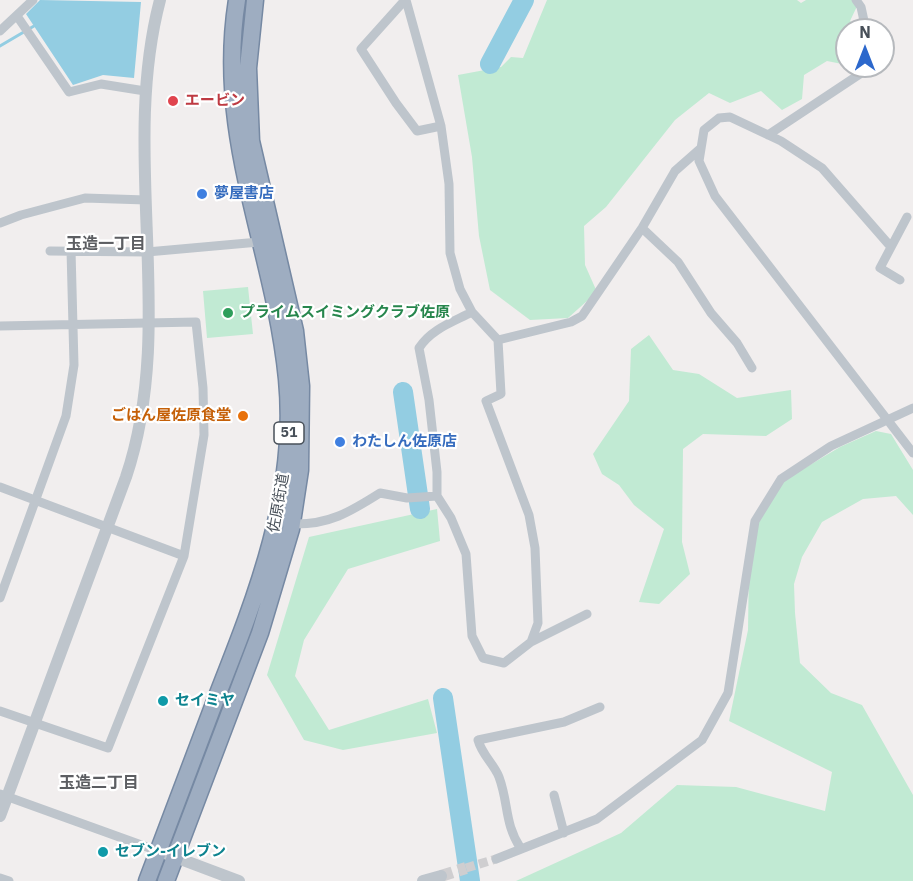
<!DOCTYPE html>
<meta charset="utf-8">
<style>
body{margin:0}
#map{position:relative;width:913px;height:881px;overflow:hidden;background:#f1eeee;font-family:"IBM Plex Sans",sans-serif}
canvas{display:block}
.north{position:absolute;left:835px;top:18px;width:60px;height:60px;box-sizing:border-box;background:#fff;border:2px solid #b6b9bd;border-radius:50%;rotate:0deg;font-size:16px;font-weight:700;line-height:24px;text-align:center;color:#485059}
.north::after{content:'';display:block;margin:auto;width:21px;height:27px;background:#2c68cc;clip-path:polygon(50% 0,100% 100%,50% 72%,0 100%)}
</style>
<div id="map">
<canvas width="913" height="881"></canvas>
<div class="north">N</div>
</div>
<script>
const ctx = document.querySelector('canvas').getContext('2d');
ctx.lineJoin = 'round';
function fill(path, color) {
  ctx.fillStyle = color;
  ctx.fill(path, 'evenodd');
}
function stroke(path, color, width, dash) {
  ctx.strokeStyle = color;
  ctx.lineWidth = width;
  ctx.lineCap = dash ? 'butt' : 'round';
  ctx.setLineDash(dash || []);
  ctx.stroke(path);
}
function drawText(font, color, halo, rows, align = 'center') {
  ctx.font = font + ' "IBM Plex Sans","Noto Sans JP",sans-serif';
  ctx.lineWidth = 4.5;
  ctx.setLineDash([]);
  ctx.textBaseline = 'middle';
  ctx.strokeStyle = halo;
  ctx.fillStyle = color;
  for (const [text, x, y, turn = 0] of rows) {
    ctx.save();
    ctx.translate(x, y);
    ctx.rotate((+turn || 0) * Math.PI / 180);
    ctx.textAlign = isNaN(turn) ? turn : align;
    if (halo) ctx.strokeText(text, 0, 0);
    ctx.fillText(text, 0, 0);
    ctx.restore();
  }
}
fill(new Path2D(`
 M547 0H797L801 3 806 0H860L850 21 864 30H847V65L827 61 804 75 802 99 782 110 761 91 730 103 709 93 675 120 606 207 584 226 585 265 597 292 568 318 530 320 490 290 479 236 472 157 458 75 501 67 511 57 523 58Z
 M248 287 253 334 207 338 203 291Z
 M649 335 673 370 699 374 737 398 791 390 792 419 766 436 703 434 683 449 682 542 690 574 659 604 639 602 664 529 634 505 619 485 602 474 593 454 629 401 631 349Z
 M876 431 891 434 913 470V515L896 496 863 499 822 522 802 557 794 584 795 613 800 663 831 693 862 705 913 795V881H516L621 833 677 785 736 787 825 811 832 772 729 721 748 630 749 563 759 521 783 481 840 447Z
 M437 509 440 541 348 569 304 640 295 676 329 730 428 699 437 733 343 750 304 740 267 675 309 537Z`), '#c1ead3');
fill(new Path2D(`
 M40 0 141 2 134 78 103 75 73 85 26 14Z`), '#93cde2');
stroke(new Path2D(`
 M0 46 34 26`), '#93cde2', 3);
stroke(new Path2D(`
 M490 64 524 0
 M403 392 420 509
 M443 698 470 881`), '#93cde2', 20);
stroke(new Path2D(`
 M466 868 496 859`), '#cfced0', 9, [9, 4.5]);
stroke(new Path2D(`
 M441 876 466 868`), '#cfced0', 12, [12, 6]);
const trunk = new Path2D(`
 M147 881C170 821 192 761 215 701 256 597 298 493 287 379 274 247 215 138 237 0
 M166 881 260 633 291 529 300 470 301 386 295 331 251 141 248 68 255 0`);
stroke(trunk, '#7689a3', 19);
stroke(new Path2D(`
 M405 0 361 49 396 103 417 131 441 126
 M406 0 441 126 449 184 450 253 460 289 472 312 498 340 501 394 486 401 529 515 535 548 538 623 531 642 504 663 483 658 472 636 466 554 451 518 437 496V472L429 400 419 348C431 329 453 322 472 312
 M856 0 861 7 866 30
 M17 16 69 92 101 84 145 91
 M0 31 33 0
 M883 49 886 56 883 60
 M768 135 872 66
 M0 223 21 215 85 198 146 200
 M642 228 678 262 711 313 737 343 752 368
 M891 247 822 168 781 141 730 117 719 118 704 130 699 161 715 196 913 453
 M50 251 147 252 259 242
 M900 280 880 268 907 217
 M0 326 196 322 203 388 204 435 184 556 108 748 0 711
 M498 340 571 322 582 316 642 228 675 171 700 149
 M0 487 184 556
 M292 524C329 525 350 512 380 493L407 498 437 496
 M0 598 66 416 74 365 71 250
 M531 642 587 614
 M0 794 158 851
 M554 795 564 833
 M521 849C504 823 509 804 499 777 494 764 482 755 478 740L564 722 600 707
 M496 859 597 819 702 740 728 693 755 521 781 479 831 446 913 408
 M0 878 9 881`), '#bec5cc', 9);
stroke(new Path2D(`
 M0 816 126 477C178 323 119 156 160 0
 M167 854 239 881
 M423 881 441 876`), '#bec5cc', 12);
stroke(trunk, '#9eadc1', 16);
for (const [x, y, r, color] of [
 [173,101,6,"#e0444e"],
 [202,194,6,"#3f7fe0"],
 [228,313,6,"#2e9e5b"],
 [243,416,6,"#e8710a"],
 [340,442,6,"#3f7fe0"],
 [163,701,6,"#0f9aa8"],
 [103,852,6,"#0f9aa8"]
]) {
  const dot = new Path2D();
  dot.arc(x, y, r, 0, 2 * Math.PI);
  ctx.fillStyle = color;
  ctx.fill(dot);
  stroke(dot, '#fff', 2);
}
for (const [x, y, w] of [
 [289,433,30]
]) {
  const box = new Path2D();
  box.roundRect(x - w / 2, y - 11, w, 22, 4.5);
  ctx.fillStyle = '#fff';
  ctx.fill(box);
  stroke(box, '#485059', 1.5);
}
drawText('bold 14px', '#485059', null, [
 ["51",289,433]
]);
drawText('bold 15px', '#be3a42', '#fff', [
 ["エービン",185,101]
], 'left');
drawText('bold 15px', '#366cbe', '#fff', [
 ["夢屋書店",214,194],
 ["わたしん佐原店",352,442]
], 'left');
drawText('bold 15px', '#27864d', '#fff', [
 ["プライムスイミングクラブ佐原",240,313]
], 'left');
drawText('bold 15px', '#c56008', '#fff', [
 ["ごはん屋佐原食堂",231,416]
], 'right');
drawText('15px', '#485059', '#fff', [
 ["佐原街道",279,503,-80]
]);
drawText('bold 15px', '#0d838f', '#fff', [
 ["セイミヤ",175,701],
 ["セブン-イレブン",115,852]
], 'left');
drawText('bold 16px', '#5c5e62', '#fff', [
 ["玉造一丁目",106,244],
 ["玉造二丁目",99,783]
]);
</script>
